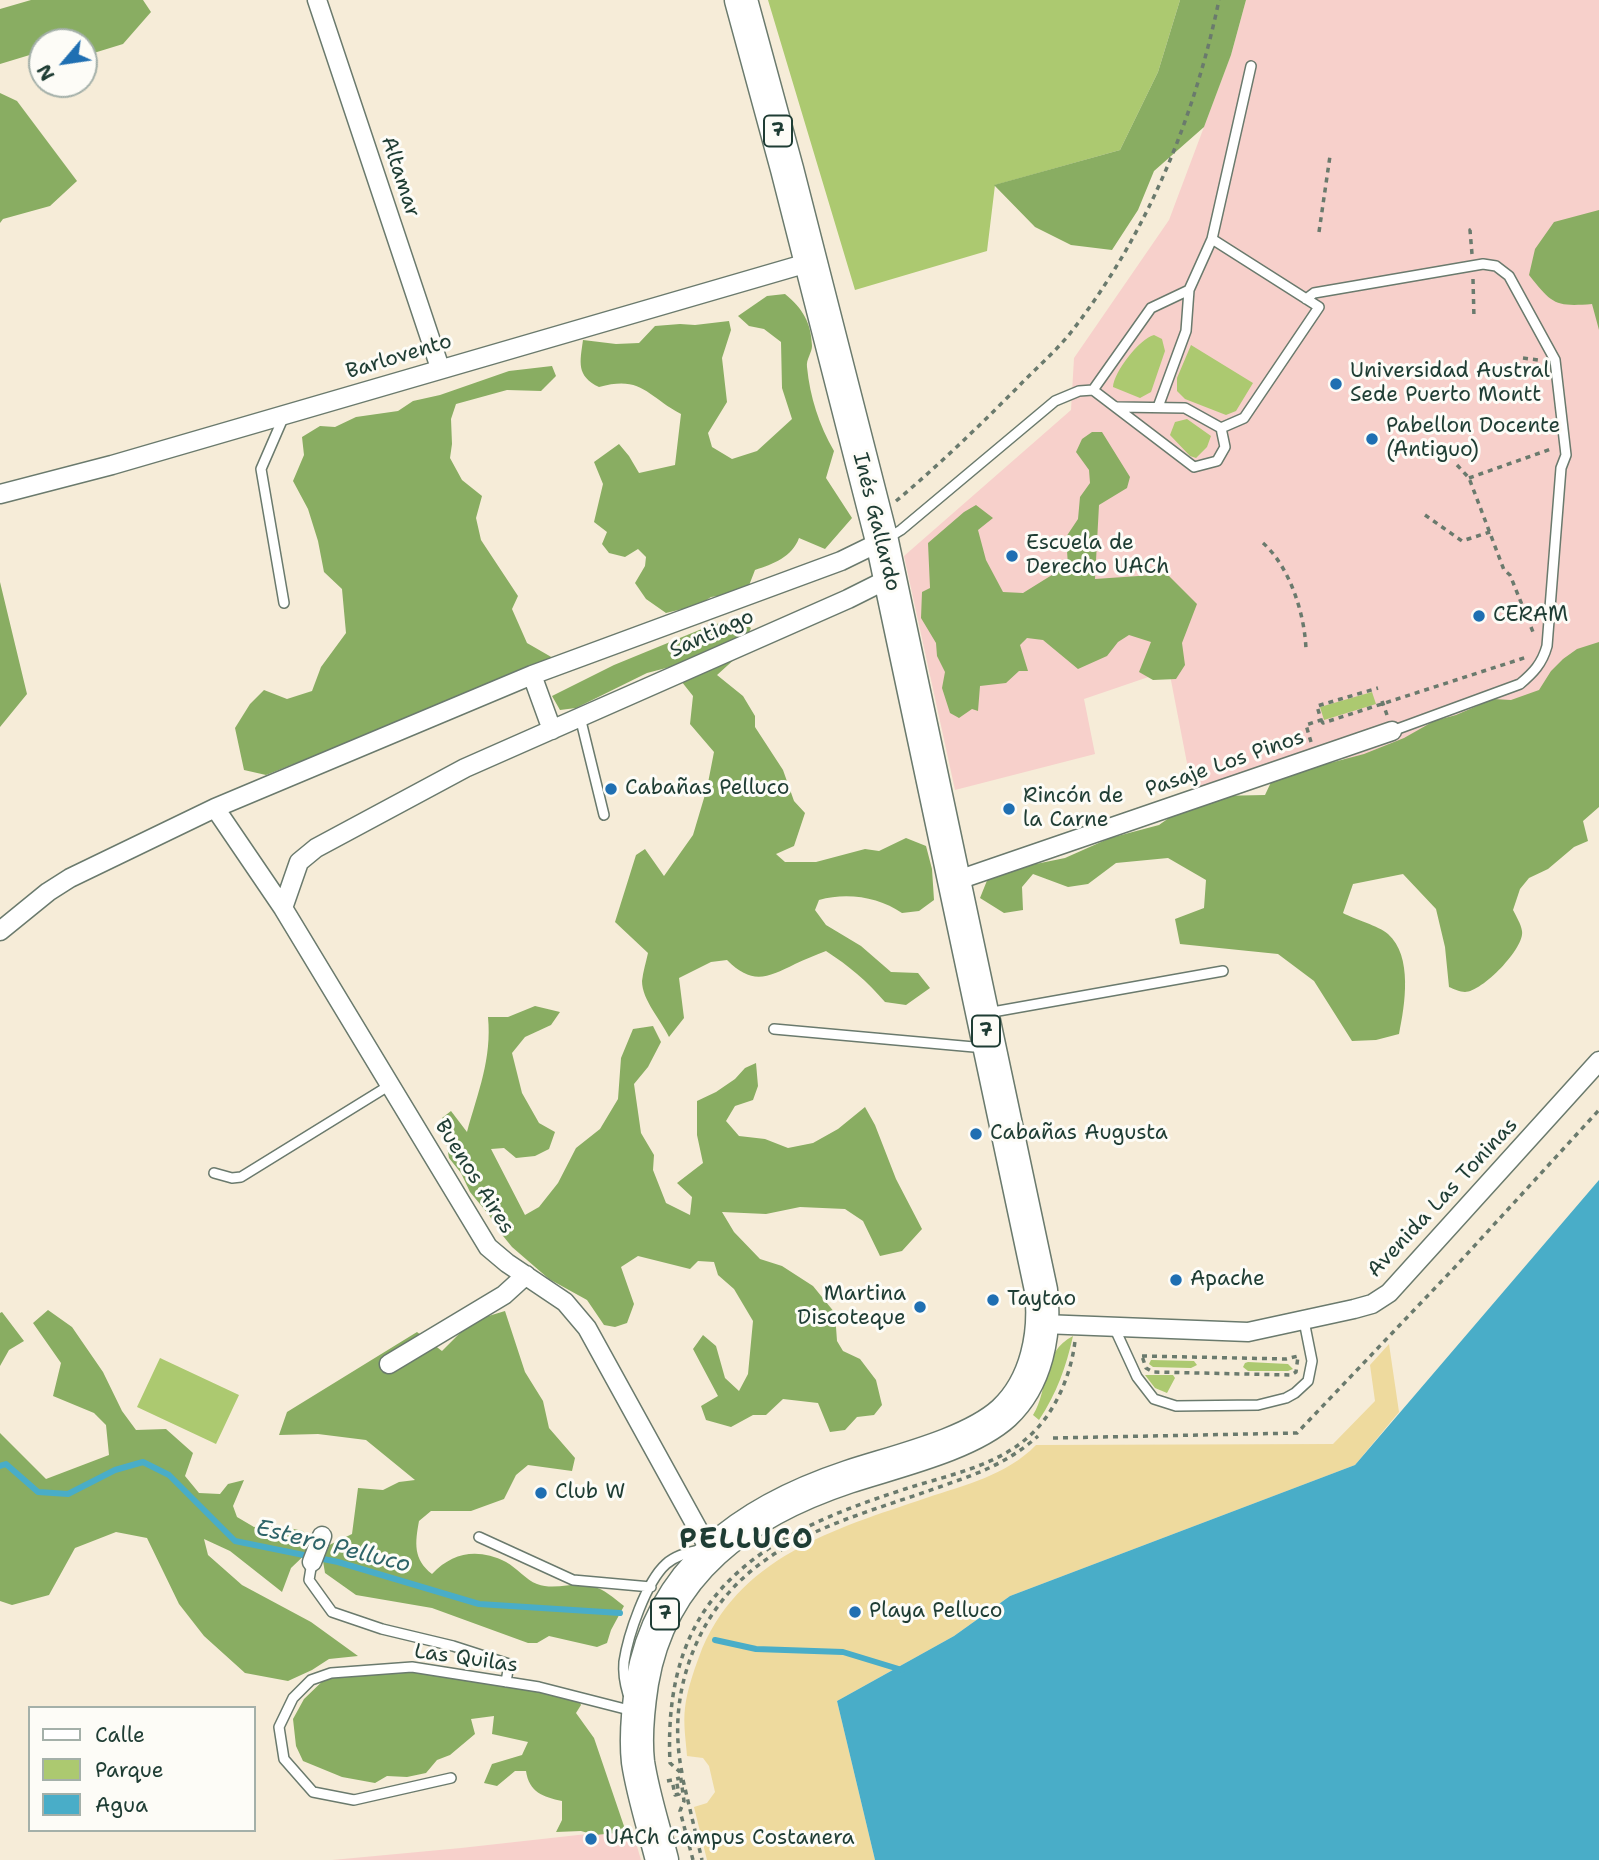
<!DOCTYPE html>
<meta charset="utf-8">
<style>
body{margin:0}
#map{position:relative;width:1599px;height:1860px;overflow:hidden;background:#f6ecd8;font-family:"Shantell Sans",sans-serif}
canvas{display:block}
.legend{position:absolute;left:28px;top:1706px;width:228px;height:126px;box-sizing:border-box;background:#fdfcf7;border:2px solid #a4b0a9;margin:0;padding:9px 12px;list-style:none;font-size:21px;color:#1f3d34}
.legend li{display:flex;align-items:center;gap:14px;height:35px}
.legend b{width:35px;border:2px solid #a4b0a9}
.north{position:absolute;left:28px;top:28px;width:70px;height:70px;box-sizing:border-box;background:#fdfcf7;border:2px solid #a4b0a9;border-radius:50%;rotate:241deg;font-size:19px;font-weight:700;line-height:28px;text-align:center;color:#1f3d34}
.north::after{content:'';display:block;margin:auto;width:24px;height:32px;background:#1f6fb2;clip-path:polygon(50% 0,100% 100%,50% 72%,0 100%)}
</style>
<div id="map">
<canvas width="1599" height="1860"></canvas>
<ul class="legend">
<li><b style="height:9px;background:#fff"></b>Calle</li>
<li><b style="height:19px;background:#acc970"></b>Parque</li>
<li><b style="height:19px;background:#49adc8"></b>Agua</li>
</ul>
<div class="north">N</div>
</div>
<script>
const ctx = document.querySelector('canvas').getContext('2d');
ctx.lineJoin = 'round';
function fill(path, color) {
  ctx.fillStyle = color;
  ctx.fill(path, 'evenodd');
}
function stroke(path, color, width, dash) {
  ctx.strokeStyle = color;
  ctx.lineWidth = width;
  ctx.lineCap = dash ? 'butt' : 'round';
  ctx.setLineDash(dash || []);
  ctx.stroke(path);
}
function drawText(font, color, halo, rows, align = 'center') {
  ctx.font = font + ' "Shantell Sans",sans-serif';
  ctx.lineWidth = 6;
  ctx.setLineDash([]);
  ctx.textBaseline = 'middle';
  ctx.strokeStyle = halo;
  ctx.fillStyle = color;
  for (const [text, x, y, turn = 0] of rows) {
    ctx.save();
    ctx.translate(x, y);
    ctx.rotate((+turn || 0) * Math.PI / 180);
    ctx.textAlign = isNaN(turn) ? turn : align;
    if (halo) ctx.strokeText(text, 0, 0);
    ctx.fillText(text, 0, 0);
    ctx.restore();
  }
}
fill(new Path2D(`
 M1246 0H1599V671L1347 767 1337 741 1192 789 1169 670 1084 699 1095 754 955 790 904 556 1071 410 1074 358 1169 220 1231 55Z
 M632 1829 641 1860H332L461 1848Z`), '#f7d0cb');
fill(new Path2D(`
 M768 0H1180L1158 72 1120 150 995 185 987 251 855 290Z
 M1154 335 1162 339 1165 351 1151 392 1140 398 1113 387C1114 372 1139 339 1154 335Z
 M1191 345 1253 383 1236 411 1226 415 1185 399 1177 391V378Z
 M1187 419 1211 436 1207 447 1196 458 1190 456 1170 435 1175 422Z
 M1372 692 1376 704 1324 720 1320 707Z
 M1073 1336C1066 1367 1057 1393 1039 1420L1033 1415C1049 1389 1041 1352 1073 1336Z
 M160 1358 239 1395 216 1444 137 1407Z
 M1151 1360 1194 1361 1197 1365 1191 1368 1153 1367 1149 1364Z
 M1248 1362 1288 1364 1293 1369 1288 1371H1248L1243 1367 1245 1363Z
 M1145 1375H1173L1175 1378 1167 1393 1155 1388Z`), '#acc970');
fill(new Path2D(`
 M31 0H143L151 12 123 44 84 56V42H42V55L33 54 0 64V9Z
 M1180 0H1246L1231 55 1204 127 1154 171 1138 210 1112 250 1071 245 1035 227 994 185 1120 150 1158 72Z
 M0 93 17 101 77 181 50 206 3 219 0 223Z
 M1599 210V330L1592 304C1555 307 1552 304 1529 275L1535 249 1554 222Z
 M785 294C803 309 811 322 812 346 812 353 806 359 807 367 810 397 819 425 834 451L826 478 852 518 825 549 799 538C792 557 773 564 755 570L748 588 733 594 711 597 699 605 666 613 646 599 635 583 645 566 646 557 638 549 625 557 609 553 602 544 607 532 594 522 603 484 594 462 619 444 629 456 639 473 675 465 681 414C647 396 642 375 599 387 576 376 580 362 583 340L616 344 639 343 655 326 680 324 695 325 729 321 731 330 722 358 727 402 708 433 712 447 732 459 757 451 792 419 782 388 781 342 764 329 749 326 738 316 767 296Z
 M552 366 556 376 541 391 507 390 456 404 451 419 452 444 450 458 462 480 482 496 476 518 481 540 518 596 512 609 527 643 553 658 523 668 367 735 266 775 244 770 235 728 250 704 264 690 287 699 312 691 321 667 346 633 342 589 324 572 318 541 308 509 293 481 304 455 302 437 320 426 335 427 356 417 398 411 413 401 440 395 509 371Z
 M1092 432H1102L1130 477 1127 488 1099 505 1095 579 1167 574 1197 604 1182 643 1185 665 1176 679 1153 680 1139 672 1151 642 1129 635 1118 642 1107 656 1078 669 1043 640 1027 638 1020 645 1028 671H1019L1006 683 980 686 978 711 972 709 959 718 950 713 942 688 945 672 937 656 936 643 921 618 922 592 930 588 928 543 964 512 976 505 993 518 978 530 986 560 1003 592 1023 593 1068 565 1066 537 1078 519 1080 497 1090 483 1089 470 1076 452 1082 439Z
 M0 582 27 694 0 727Z
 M742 622 751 628 738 656 717 675 743 696 755 716V727L783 770 794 801 805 813 794 846 776 854 785 862H816L865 849 879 851 906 838 926 846 932 869 934 900 919 911 902 913C879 897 847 892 819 900L815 910 826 925 861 946 891 972 918 973 930 988 906 1005 885 1002C867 981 849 966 826 951 816 955 805 959 795 964 767 978 752 985 727 960L711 962 679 978 684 1018 669 1037C661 1020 642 1000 642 981 643 972 646 962 648 953L615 922 636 855 645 849 664 876 693 835 707 788 714 752 690 724 693 696 670 667 647 673 576 708 560 710 552 696 614 665 714 624Z
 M1599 642V807L1583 821 1588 841 1574 847 1548 869 1529 878 1520 889 1513 910C1516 916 1521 924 1522 931 1525 948 1482 992 1465 992 1460 992 1454 989 1449 987L1445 947 1436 909 1403 874 1353 884 1343 913C1354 919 1379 926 1388 934 1413 956 1405 1005 1399 1034L1376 1040 1352 1041 1314 981 1278 954 1180 944 1175 919 1204 908 1206 880 1168 858 1116 863 1088 884 1068 887 1033 874 1022 887 1023 910 1004 913 980 898 988 878 1026 866 1065 858 1110 838 1159 825 1187 805 1216 796 1265 795 1273 778 1364 754 1404 738 1434 721 1456 715 1493 699 1511 700 1539 690 1551 671 1563 659 1577 649Z
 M535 1006 560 1012 551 1025 525 1037 512 1053 522 1093 539 1123 555 1132 549 1149 535 1156 516 1158 504 1148 491 1149 525 1215 539 1207 558 1183 576 1148 600 1129 618 1099 621 1058 633 1029 653 1026 661 1042 648 1067 634 1084 641 1133 654 1155 653 1170 666 1203 690 1215 692 1197 677 1183 703 1163 697 1135V1101L716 1092 735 1079 745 1068 756 1063 758 1086 753 1100 735 1106 726 1121 739 1136 765 1139 788 1148 813 1143 838 1129 865 1107 875 1125 896 1179 922 1229 902 1251 880 1256 863 1221 845 1209 800 1207 766 1214 722 1212 734 1232 760 1259 782 1266 813 1286 835 1313 837 1341 843 1351 860 1359 876 1380 882 1405 874 1415 857 1417 845 1430 830 1432 818 1403 783 1399 766 1415H753L731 1427 706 1420 701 1406 718 1396 693 1349 703 1335 716 1346 725 1378 739 1391 748 1374 753 1321 734 1289 718 1275 714 1262 698 1261 690 1269 638 1256 621 1267 634 1304 627 1323 615 1327 604 1325 587 1300 549 1279 512 1247 499 1231 489 1215 470 1192 461 1173 449 1158 442 1118 451 1111 467 1132C478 1092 492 1059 488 1017H508Z
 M48 1310 72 1327 103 1372 122 1411 136 1430 166 1429 193 1453 185 1476 199 1493 220 1494 228 1484 244 1480 233 1506 237 1517 254 1527 275 1525 303 1531 313 1547 291 1568 282 1592 230 1551 204 1539 208 1555 242 1585 311 1622 358 1656 329 1659 312 1670 288 1681 245 1673 204 1636 179 1604 147 1538 116 1532 75 1548 49 1595 12 1605 0 1601V1433L46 1479 109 1455 106 1425 94 1413 53 1396 61 1363 33 1323Z
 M505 1311 525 1372 543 1401 549 1428 575 1458 572 1471 528 1465 516 1475 504 1499 471 1511H431L419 1521C415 1543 413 1559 432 1574 453 1552 478 1548 506 1562 517 1568 526 1580 537 1584 555 1591 575 1581 592 1586 604 1589 614 1598 624 1606L611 1630 607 1643 597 1647 549 1636 537 1643H528L432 1608 356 1595 325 1573 321 1549 352 1534 358 1488 383 1490 399 1482 415 1480 366 1440 318 1434 279 1435 287 1412 417 1332 442 1351 472 1321Z
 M2 1312 24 1341 9 1350 0 1366V1313Z
 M412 1667 578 1697 581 1705 576 1713 594 1738 626 1832 595 1835 581 1831 556 1832 562 1820V1801C543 1797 529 1792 526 1771H515L497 1786 484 1783 492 1764 522 1755 528 1742 492 1734 494 1716 471 1719 475 1734 450 1755 437 1760 426 1773 407 1777 387 1776 375 1783 342 1777 303 1761 296 1746 293 1719 304 1699 331 1673Z`), '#89ad62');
fill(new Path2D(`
 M1389 1344 1399 1412 1355 1465 1010 1596 954 1636 837 1701 875 1860H707L694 1807 707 1803 715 1792 709 1766 703 1758 687 1756C686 1741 683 1724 685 1708 687 1691 693 1673 699 1657 736 1557 835 1529 926 1498 965 1485 1007 1475 1036 1445L1333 1444 1375 1401 1370 1365Z`), '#eeda9e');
fill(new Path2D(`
 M1599 1180V1860H875L837 1701 954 1636 1010 1596 1355 1465Z`), '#49adc8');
stroke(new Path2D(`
 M0 1466 6 1464 38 1492 68 1494 115 1470 143 1462 169 1475 235 1541 338 1562 479 1604 620 1613
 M715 1640 756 1649 843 1652 902 1670`), '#49adc8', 6);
const lane = new Path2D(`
 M1212 239 1319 307 1244 418 1221 428
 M1306 299 1314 293 1483 264 1496 266 1509 276 1555 360 1566 455 1561 468 1547 646C1542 664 1533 673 1520 684L1392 731
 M1093 390 1151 308 1189 290
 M1158 407 1186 331 1189 290 1212 239 1251 66
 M284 416 261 469 284 603
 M888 538 901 530 1055 401 1079 391 1093 390 1194 467 1217 461 1225 447 1221 428 1185 408 1117 407
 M580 717 604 815
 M987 1013 1223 971
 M774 1029 985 1048
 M214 1173 232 1178 241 1177 390 1085
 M1114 1327 1137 1377 1154 1399 1176 1406 1258 1405 1286 1398 1295 1393 1308 1381 1312 1361 1304 1321
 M479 1537 573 1580 651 1587
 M312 1562 309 1580 332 1612 382 1629 453 1646 509 1664 506 1682
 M628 1694C625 1684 623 1673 624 1662 628 1635 646 1582 666 1564 676 1555 688 1552 701 1550
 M451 1778 354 1800 313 1792 284 1759 279 1727 293 1698 311 1680 331 1673 412 1667 539 1687 633 1711`);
const street = new Path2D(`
 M317 0 440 368
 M0 494 112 465 811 262
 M532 675 552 730
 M215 808 283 908 488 1247 507 1263 565 1302 587 1328 705 1542 713 1551
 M955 881 1392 731
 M283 908 299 862 316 848 465 768 848 599 890 578
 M0 931 48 892 70 878 215 808 532 675 841 561 882 541
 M1043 1324 1248 1332 1354 1309 1372 1304 1389 1293 1599 1061
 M389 1364 504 1295 526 1275
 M312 1562 322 1536`);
const highway = new Path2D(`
 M662 1860C654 1828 643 1795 638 1762 635 1735 638 1709 642 1683 661 1570 746 1511 848 1477 893 1462 969 1445 1004 1413 1037 1382 1046 1333 1041 1290L882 541 787 169 741 0`);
stroke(lane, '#6a7a6d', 12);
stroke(street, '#6a7a6d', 21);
stroke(highway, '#6a7a6d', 35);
stroke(new Path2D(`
 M1319 232 1330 156
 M1472 254 1470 230 1473 229
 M1473 279 1474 319
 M1523 358 1538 360
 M1457 465 1469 478 1504 570 1510 575 1533 632
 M1469 478 1551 449
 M896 501C938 466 977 428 1016 389 1033 371 1052 355 1068 336 1145 239 1194 120 1219 0
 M1425 515 1462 541 1490 532
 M1263 543C1290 567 1305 615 1306 650
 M1382 701 1387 715
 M1321 720 1323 723 1527 657
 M1311 742 1306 725 1321 720 1317 706 1378 688
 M1142 1356 1286 1359 1298 1356 1296 1372 1291 1375 1153 1372 1146 1368Z
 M1053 1438 1297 1433 1456 1266 1599 1110
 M682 1773C673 1728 678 1684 697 1642 744 1539 849 1520 945 1485 982 1472 1009 1462 1038 1436
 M683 1780 702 1860
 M667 1781 672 1780 675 1795 679 1794 676 1779 680 1778
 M619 1838 630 1836
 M693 1860 680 1811 684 1801 680 1772 670 1763C662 1593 759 1536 905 1489 945 1476 993 1467 1026 1439 1054 1416 1071 1376 1075 1341`), '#6a7a6d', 3.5, [5, 5]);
stroke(lane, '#fff', 9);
stroke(street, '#fff', 18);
stroke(highway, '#fff', 32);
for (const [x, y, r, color] of [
 [1336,384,7,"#1f6fb2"],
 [1372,439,7,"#1f6fb2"],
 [1012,556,7,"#1f6fb2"],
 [1479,616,7,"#1f6fb2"],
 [611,789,7,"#1f6fb2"],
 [1009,809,7,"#1f6fb2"],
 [976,1134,7,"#1f6fb2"],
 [1176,1280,7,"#1f6fb2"],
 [993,1300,7,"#1f6fb2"],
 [920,1307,7,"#1f6fb2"],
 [541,1493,7,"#1f6fb2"],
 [855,1612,7,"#1f6fb2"],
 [591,1839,7,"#1f6fb2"]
]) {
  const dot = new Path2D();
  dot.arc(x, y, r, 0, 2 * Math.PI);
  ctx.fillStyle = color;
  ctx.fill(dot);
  stroke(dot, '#fdfcf7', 2.5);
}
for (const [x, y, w] of [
 [778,131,28],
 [986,1031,28],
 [665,1614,28]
]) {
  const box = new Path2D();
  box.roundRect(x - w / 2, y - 15.5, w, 31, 5);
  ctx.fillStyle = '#fdfcf7';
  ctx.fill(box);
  stroke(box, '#1f3d34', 2);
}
drawText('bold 19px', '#1f3d34', null, [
 ["7",778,131],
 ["7",986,1031],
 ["7",665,1614]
]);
drawText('21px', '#1f3d34', '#fdfcf7', [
 ["Altamar",400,177,72],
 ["Barlovento",399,357,-17],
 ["Inés Gallardo",876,522,76],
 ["Santiago",712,634,-24],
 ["Pasaje Los Pinos",1225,764,-19],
 ["Buenos Aires",474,1177,58],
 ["Avenida Las Toninas",1443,1198,-47],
 ["Las Quilas",466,1659,8]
]);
drawText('21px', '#1f3d34', '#fdfcf7', [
 ["Universidad Austral",1350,372],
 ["Sede Puerto Montt",1350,396],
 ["Pabellon Docente",1386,427],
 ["(Antiguo)",1386,451],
 ["Escuela de",1026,544],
 ["Derecho UACh",1026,568],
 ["CERAM",1493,616],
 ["Cabañas Pelluco",625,789],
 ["Rincón de",1023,797],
 ["la Carne",1023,821],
 ["Cabañas Augusta",990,1134],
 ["Apache",1190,1280],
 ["Martina",906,1295,"right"],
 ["Discoteque",906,1319,"right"],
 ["Taytao",1007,1300],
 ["Club W",555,1493],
 ["Playa Pelluco",869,1612],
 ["UACh Campus Costanera",605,1839]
], 'left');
drawText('italic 23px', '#2e6468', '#fdfcf7', [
 ["Estero Pelluco",333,1547,14]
]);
ctx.letterSpacing = '2px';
drawText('bold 28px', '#1f3d34', '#fdfcf7', [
 ["PELLUCO",747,1541]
]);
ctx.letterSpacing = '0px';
</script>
